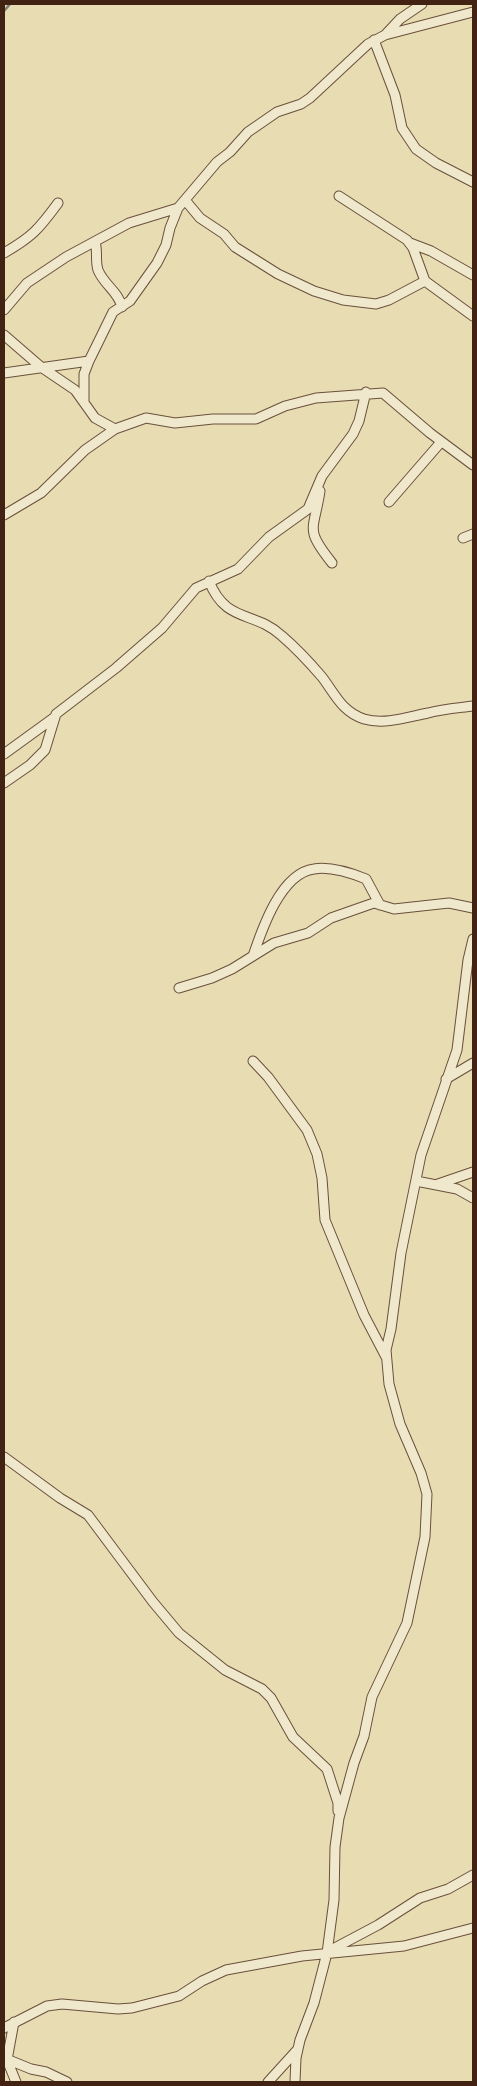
<!DOCTYPE html>
<style>
body{margin:0}
#map{position:relative;width:477px;height:2086px;overflow:hidden;background:#e7dcb2;font-family:"Libre Caslon Text",serif}
canvas{display:block}
.frame{position:absolute;inset:0;border:5px solid #412213;pointer-events:none}
</style>
<div id="map">
<canvas width="477" height="2086"></canvas>
<div class="frame"></div>
</div>
<script>
const ctx = document.querySelector('canvas').getContext('2d');
ctx.lineJoin = 'round';
function stroke(path, color, width, dash) {
  ctx.strokeStyle = color;
  ctx.lineWidth = width;
  ctx.lineCap = dash ? 'butt' : 'round';
  ctx.setLineDash(dash || []);
  ctx.stroke(path);
}
stroke(new Path2D(`
 M4 11 10 4`), '#757e71', 2.5);
const minor = new Path2D(`
 M385 35 473 12
 M374 40 395 95 402 128 416 149 436 163 473 182
 M339 196 407 240 413 248 425 281 473 316
 M185 200 200 218 224 234 235 247 278 274 314 291 343 300 376 304 389 300 425 281
 M95 242C98 251 95 261 98 270 104 285 118 291 122 307
 M410 243 431 251 473 275
 M4 253C32 237 39 229 58 203
 M4 310 27 283 66 257 129 223 178 208
 M4 335 41 367 75 390 95 418 115 429 146 418 175 423 213 419H256L285 406 316 398 383 393 430 433 473 465
 M4 373 89 361
 M84 401V374L89 361 113 312 130 301 157 263 166 245 170 228 178 208 217 162 230 152 248 132 277 112 301 104 310 98 368 44 385 35 400 19 422 4
 M320 491C314 531 304 528 332 563
 M389 502 441 442
 M4 515 41 493 85 450 115 429
 M463 538 473 534
 M209 581C226 624 254 610 282 636 296 648 310 663 322 677 335 694 342 712 364 719 385 725 408 717 428 713 443 709 458 708 473 706
 M4 754 55 717
 M4 783 30 765 45 750 56 714 116 668 162 628 196 588 238 569 269 537 308 509 322 476 353 434 359 421 366 392
 M253 956C262 929 281 873 314 869 331 866 351 873 366 879L380 905
 M179 988 212 978 232 969 274 943 308 933 331 918 368 905 374 903 394 909 449 903 473 908
 M253 1061 268 1077 307 1130 317 1154 322 1178 325 1220 364 1315 386 1357
 M446 1079 473 1063
 M416 1181 457 1189 473 1198
 M438 1184 473 1172
 M4 1457 60 1498 88 1515 153 1602 179 1633 225 1670 262 1689 271 1698 293 1737 327 1769 338 1803V1811
 M329 1951 378 1925 420 1898 448 1889 473 1875
 M14 2022 7 2060 16 2082
 M4 2028 47 2006 62 2004 118 2009 132 2008 179 1996 202 1981 226 1970 302 1956 404 1946 473 1928
 M4 2058 31 2069 46 2072 67 2082
 M268 2082 298 2049
 M295 2082 296 2058 300 2040 314 2003 327 1953 334 1900 335 1847 339 1818 354 1763 364 1736 372 1697 407 1623 425 1537 427 1494 421 1473 400 1424 389 1384 386 1350 391 1329 401 1253 421 1155 457 1050 468 960 473 939`);
stroke(minor, '#6a503b', 11);
stroke(minor, '#efe8cd', 9);
</script>
